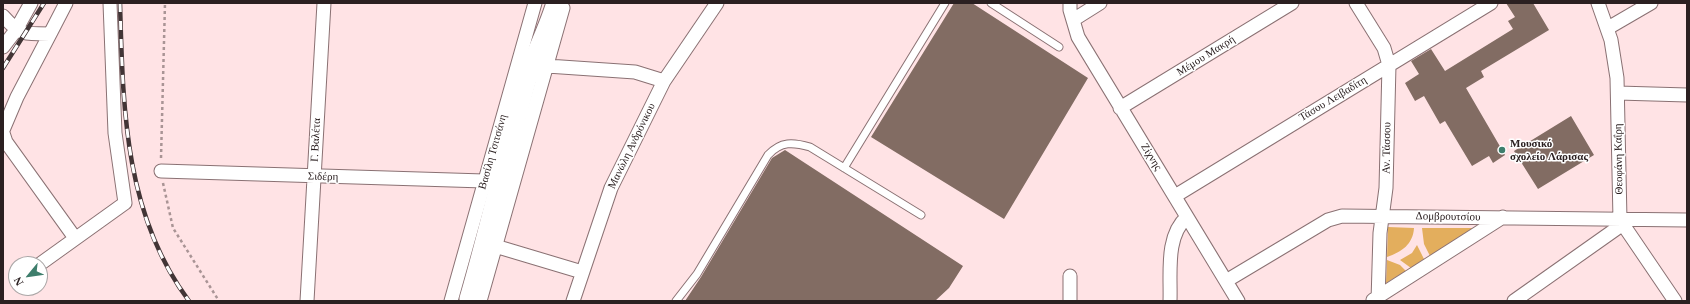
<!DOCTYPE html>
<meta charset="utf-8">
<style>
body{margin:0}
#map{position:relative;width:1690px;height:304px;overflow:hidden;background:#ffe3e5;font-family:"Times New Roman",serif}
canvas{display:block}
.frame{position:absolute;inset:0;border:4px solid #2b2021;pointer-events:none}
.north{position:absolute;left:8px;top:256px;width:40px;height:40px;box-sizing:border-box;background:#fff;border:1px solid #aaa6a6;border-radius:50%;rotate:241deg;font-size:11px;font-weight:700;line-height:16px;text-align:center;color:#2b2021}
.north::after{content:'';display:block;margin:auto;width:14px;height:18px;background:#3e7e6c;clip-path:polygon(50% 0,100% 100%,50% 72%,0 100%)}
</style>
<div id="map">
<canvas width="1690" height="304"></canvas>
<div class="frame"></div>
<div class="north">N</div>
</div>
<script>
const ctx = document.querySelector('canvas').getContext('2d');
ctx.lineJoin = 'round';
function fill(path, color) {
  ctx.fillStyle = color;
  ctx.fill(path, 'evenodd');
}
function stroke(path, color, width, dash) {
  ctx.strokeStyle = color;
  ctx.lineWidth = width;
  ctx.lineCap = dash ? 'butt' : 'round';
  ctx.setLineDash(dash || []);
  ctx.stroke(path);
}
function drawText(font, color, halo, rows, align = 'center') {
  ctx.font = font + ' "Times New Roman",serif';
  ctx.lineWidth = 3;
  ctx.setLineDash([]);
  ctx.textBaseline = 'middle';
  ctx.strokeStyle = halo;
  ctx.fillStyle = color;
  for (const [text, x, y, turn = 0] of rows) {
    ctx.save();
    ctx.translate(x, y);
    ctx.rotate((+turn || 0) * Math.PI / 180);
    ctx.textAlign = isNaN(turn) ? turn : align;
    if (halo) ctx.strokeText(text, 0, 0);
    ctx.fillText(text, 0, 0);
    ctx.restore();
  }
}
fill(new Path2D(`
 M1388 227 1414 228C1413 244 1402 252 1387 257Z
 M1422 228H1473L1430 256 1424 244Z
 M1417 245 1424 259 1411 268 1400 260 1412 253Z
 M1387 260 1400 265 1406 271 1386 283Z`), '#e3ae5d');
fill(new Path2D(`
 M954 3H972L1088 78 1004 219 871 137Z
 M1506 3H1533L1549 30 1481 71 1484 77 1466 88 1505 155 1493 163 1489 156 1472 166 1445 121 1440 124 1424 96 1415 101 1405 83 1419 74 1411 61 1431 49 1445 71 1513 29 1508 21 1515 17Z
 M1571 116 1594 155 1538 189 1514 151Z
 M785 150 963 266 949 288 935 301H685L701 277 772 158Z`), '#826c63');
const lane = new Path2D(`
 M991 3 1059 47
 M844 168 945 3
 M676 301 697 274 768 155C781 141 793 142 810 147L921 215`);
const street = new Path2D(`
 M1070 3V10L1078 37 1238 301
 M1356 3 1384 48 1389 65 1386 188 1380 233 1378 301
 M1598 3 1611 40 1617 78 1620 220 1675 301
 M3 16C22 37 22 33 50 34L66 3
 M1073 20 1100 3
 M1608 28 1651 3
 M3 47 16 30 31 3
 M547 66 635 72 664 81
 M1618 93 1687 95
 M1120 108 1292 3
 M3 130 17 97 50 34
 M3 133 6 142 75 238
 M161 171 484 181
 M1175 196 1491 3
 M495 246 582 272
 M40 264 125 203 115 133 110 3
 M1226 281 1328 220 1342 216 1687 220
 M1373 300 1503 217
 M307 301 324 3
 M451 301 535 3
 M480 301 563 8
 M573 301 611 188 664 81 717 3
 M1070 301V276
 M1170 301C1171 274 1165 236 1187 217
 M1514 301 1623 224`);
const secondary = new Path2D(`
 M469 299C490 227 506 154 526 82 534 55 548 30 556 3`);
stroke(lane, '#8a7173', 9);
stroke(street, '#8a7173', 15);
stroke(secondary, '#8a7173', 21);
stroke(new Path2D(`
 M161 158 165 3
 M163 183 173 228 219 301`), '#a99495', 2.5, [3, 3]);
stroke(lane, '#fff', 7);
stroke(street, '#fff', 13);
stroke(secondary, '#fff', 19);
const rail = new Path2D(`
 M120 3C123 107 124 214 189 301
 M3 68 44 3`);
stroke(rail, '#423536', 4.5);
stroke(rail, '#fff', 3, [9]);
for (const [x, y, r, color] of [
 [1502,150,4,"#3e7e6c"]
]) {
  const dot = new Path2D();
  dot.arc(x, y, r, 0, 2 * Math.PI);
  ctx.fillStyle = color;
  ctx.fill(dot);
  stroke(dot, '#fff', 1.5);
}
drawText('11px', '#2b2021', '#fff', [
 ["Μέμου Μακρή",1206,56,-32],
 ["Τάσου Λειβαδίτη",1333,99,-31],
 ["Γ. Βαλέτα",316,140,-87],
 ["Μανώλη Ανδρόνικου",632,146,-64],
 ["Αν. Τάσσου",1387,148,-89],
 ["Βασίλη Τσιτσάνη",493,152,-74],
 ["Ζίχνης",1151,157,58],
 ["Θεοφάνη Καΐρη",1619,159,-91],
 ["Σιδέρη",323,177,1],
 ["Δομβρουτσίου",1448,217,1]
]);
drawText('bold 11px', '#2b2021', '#fff', [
 ["Μουσικό",1510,144],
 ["σχολείο Λάρισας",1510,157]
], 'left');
</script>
